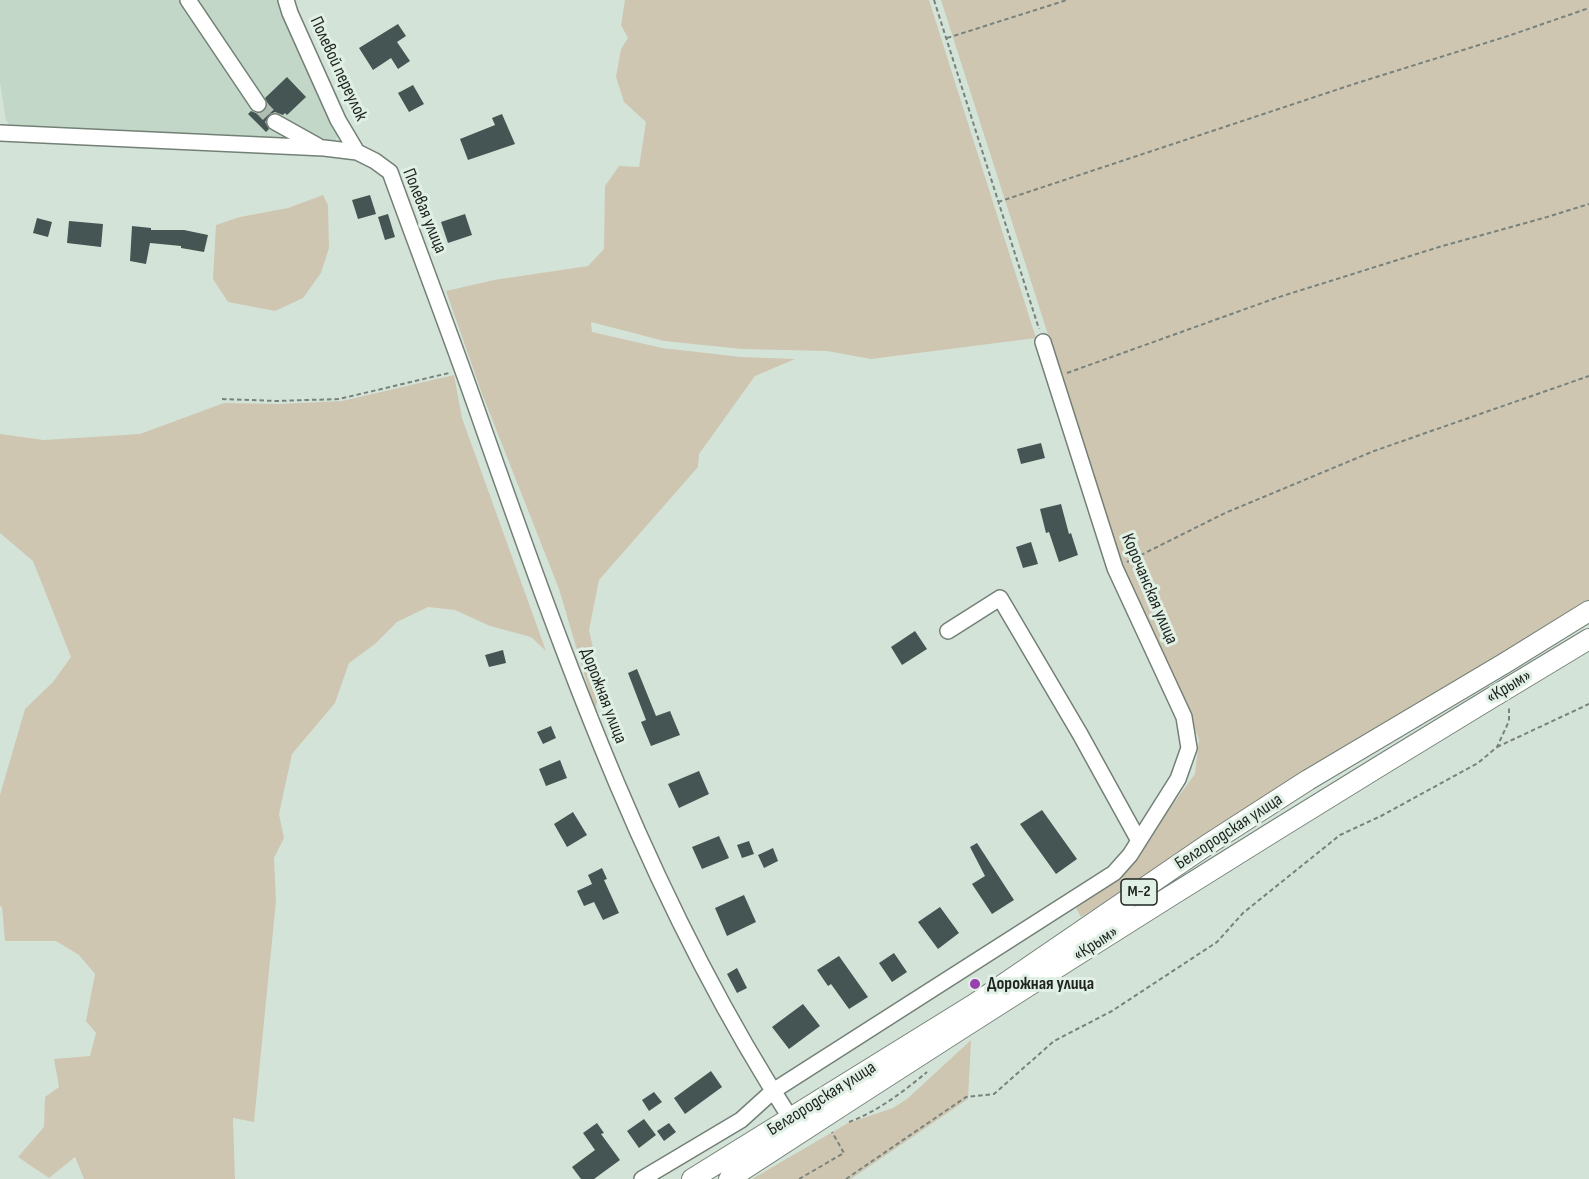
<!DOCTYPE html>
<meta charset="utf-8">
<style>
body{margin:0}
canvas{display:block;background:#d4e3d8}
</style>
<canvas width="1589" height="1179"></canvas>
<script>
const ctx = document.querySelector('canvas').getContext('2d');
ctx.lineJoin = 'round';
function fill(path, color) {
  ctx.fillStyle = color;
  ctx.fill(path, 'evenodd');
}
function stroke(path, color, width, dash) {
  ctx.strokeStyle = color;
  ctx.lineWidth = width;
  ctx.lineCap = dash ? 'butt' : 'round';
  ctx.setLineDash(dash || []);
  ctx.stroke(path);
}
function drawText(font, color, halo, rows, align = 'center') {
  ctx.font = font + ' "Sofia Sans Condensed",sans-serif';
  ctx.lineWidth = 6;
  ctx.setLineDash([]);
  ctx.textBaseline = 'middle';
  ctx.strokeStyle = halo;
  ctx.fillStyle = color;
  for (const [text, x, y, turn = 0] of rows) {
    ctx.save();
    ctx.translate(x, y);
    ctx.rotate((+turn || 0) * Math.PI / 180);
    ctx.textAlign = isNaN(turn) ? turn : align;
    if (halo) ctx.strokeText(text, 0, 0);
    ctx.fillText(text, 0, 0);
    ctx.restore();
  }
}
fill(new Path2D(`
 M0 0H280L340 130 335 142 13 130 6 120 0 82Z`), '#c2d7c7');
fill(new Path2D(`
 M625 0H929L1036 338 871 359 827 351 742 349 664 341 591 322 592 332 662 348 741 357 795 359 755 376 699 454 698 467 599 580 589 630 597 665 600 690 595 711 559 589 481 391 446 291 494 280 588 266 604 249 605 186 619 166 639 167 646 122 624 102 616 77 621 49 628 38 621 25Z
 M941 0H1589V601L1081 917 1076 908 1109 885 1132 863 1159 823 1195 774 1199 739 1122 566Z
 M323 195 328 205 329 248 321 273 303 298 275 311 228 302 213 279 216 225 240 217 288 208Z
 M454 375 462 418 546 651 531 637 490 626 455 610 428 607 397 622 375 644 349 663 335 703 292 754 279 814 284 838 274 858 276 901 254 1122 233 1118 235 1179H84L75 1157 49 1178 18 1157 44 1127 45 1097 59 1087 54 1059 90 1056 96 1033 86 1021 95 974 79 955 56 941H5L2 907 0 906V795L25 709 53 682 71 657 33 561 0 533V434L44 440 140 434 224 403 279 404 342 401Z
 M971 1040 968 1099 851 1179H752L848 1123 893 1108 907 1099Z`), '#cfc6b2');
fill(new Path2D(`
 M398 24 406 36 397 42 410 61 398 69 391 58 373 70 359 48Z
 M287 77 306 97 287 115 285 113 283 115 275 112 270 114 265 122 269 129 266 132 248 114 251 111 258 114 264 112 268 104 265 98Z
 M413 85 424 104 409 112 398 93Z
 M502 114 515 144 468 160 460 139 495 125 492 118Z
 M370 195 376 214 358 219 352 200Z
 M388 214 395 237 385 240 378 217Z
 M465 214 472 235 448 243 441 222Z
 M37 218 52 222 48 237 33 233Z
 M69 221 103 224 101 247 67 243Z
 M132 226 151 228V230H184L208 235 204 252 181 248V246L150 243 146 264 130 261Z
 M1041 443 1045 458 1021 464 1017 449Z
 M1061 504 1069 534 1071 533 1078 555 1059 562 1049 532 1046 533 1040 509Z
 M1031 542 1038 564 1023 568 1016 547Z
 M915 631 927 649 902 665 891 647Z
 M503 650 506 663 489 667 485 655Z
 M637 669 656 716 670 711 680 735 651 746 641 722 646 720 628 673Z
 M551 726 556 738 543 744 537 732Z
 M560 760 567 778 546 786 539 769Z
 M699 771 709 794 679 808 668 784Z
 M1042 810 1077 859 1056 874 1020 824Z
 M573 812 587 835 567 847 554 824Z
 M719 836 729 858 702 869 692 847Z
 M749 841 754 854 742 858 737 845Z
 M977 843 1014 900 992 914 972 884 985 876 970 847Z
 M773 848 778 861 764 868 758 855Z
 M602 868 607 879 604 880 619 913 603 920 594 902 584 906 577 891 592 884 588 875Z
 M744 895 756 922 727 936 715 908Z
 M940 907 959 933 938 949 918 922Z
 M894 953 907 972 892 982 879 963Z
 M839 956 868 997 849 1009 831 984 828 986 817 970Z
 M737 968 747 988 737 993 727 974Z
 M803 1004 820 1026 789 1049 772 1027Z
 M711 1071 722 1087 685 1114 674 1098Z
 M654 1092 662 1102 649 1111 642 1100Z
 M644 1119 656 1135 639 1148 627 1131Z
 M597 1123 604 1133 601 1134 620 1160 594 1179H581L572 1167 595 1150 583 1133Z
 M669 1123 676 1132 664 1141 657 1131Z`), '#445553');
stroke(new Path2D(`
 M258 104 275 122`), '#b0bdb3', 15, [15, 8]);
const minor = new Path2D(`
 M188 0 258 104
 M286 0 290 13 338 120 357 152
 M275 122 318 146
 M0 133 324 148 357 152 375 161 390 172C421 258 454 343 484 430 568 668 652 905 791 1119
 M948 631 1000 598 1080 734 1139 841
 M642 1179 741 1120 773 1091 1114 873 1130 855 1178 779 1189 748 1184 717 1115 568 1043 342`);
const major = new Path2D(`
 M692 1179 976 1003 1207 845 1308 780 1505 663 1589 611
 M729 1179C1012 994 1299 813 1589 639`);
stroke(minor, '#738076', 18);
stroke(major, '#738076', 22);
stroke(new Path2D(`
 M934 0 1039 329
 M947 38 1067 0
 M998 202 1357 83 1508 36 1589 8
 M1067 373 1276 298 1439 247 1547 217 1589 204
 M222 399 277 401 339 399 449 373
 M1127 562 1225 513 1374 451 1589 376
 M1497 747 1589 704
 M849 1122C878 1111 903 1092 927 1072
 M799 1179 844 1153 832 1132
 M846 1179 966 1097 994 1094 1054 1041 1112 1011 1217 942 1243 913 1340 835 1381 816 1478 763 1497 747 1509 721V708`), '#78827b', 2, [4.5, 3]);
stroke(minor, '#fff', 15);
stroke(major, '#fff', 20);
for (const [x, y, r, color] of [
 [975,984,6,"#9841ae"]
]) {
  const dot = new Path2D();
  dot.arc(x, y, r, 0, 2 * Math.PI);
  ctx.fillStyle = color;
  ctx.fill(dot);
  stroke(dot, '#e1f0e5', 2);
}
for (const [x, y, w] of [
 [1139,892,36]
]) {
  const box = new Path2D();
  box.roundRect(x - w / 2, y - 13, w, 26, 4.5);
  ctx.fillStyle = '#e1f0e5';
  ctx.fill(box);
  stroke(box, '#1f2420', 1.5);
}
drawText('bold 16px', '#1f2420', null, [
 ["М-2",1139,892]
]);
drawText('18px', '#1f2420', '#e1f0e5', [
 ["Полевой переулок",338,69,65],
 ["Полевая улица",424,211,68],
 ["Корочанская улица",1149,589,67],
 ["«Крым»",1509,687,-31],
 ["Дорожная улица",603,696,69],
 ["Белгородская улица",1229,832,-33],
 ["«Крым»",1096,944,-33],
 ["Белгородская улица",822,1099,-32]
]);
drawText('bold 18px', '#1f2420', '#e1f0e5', [
 ["Дорожная улица",987,984]
], 'left');
</script>
